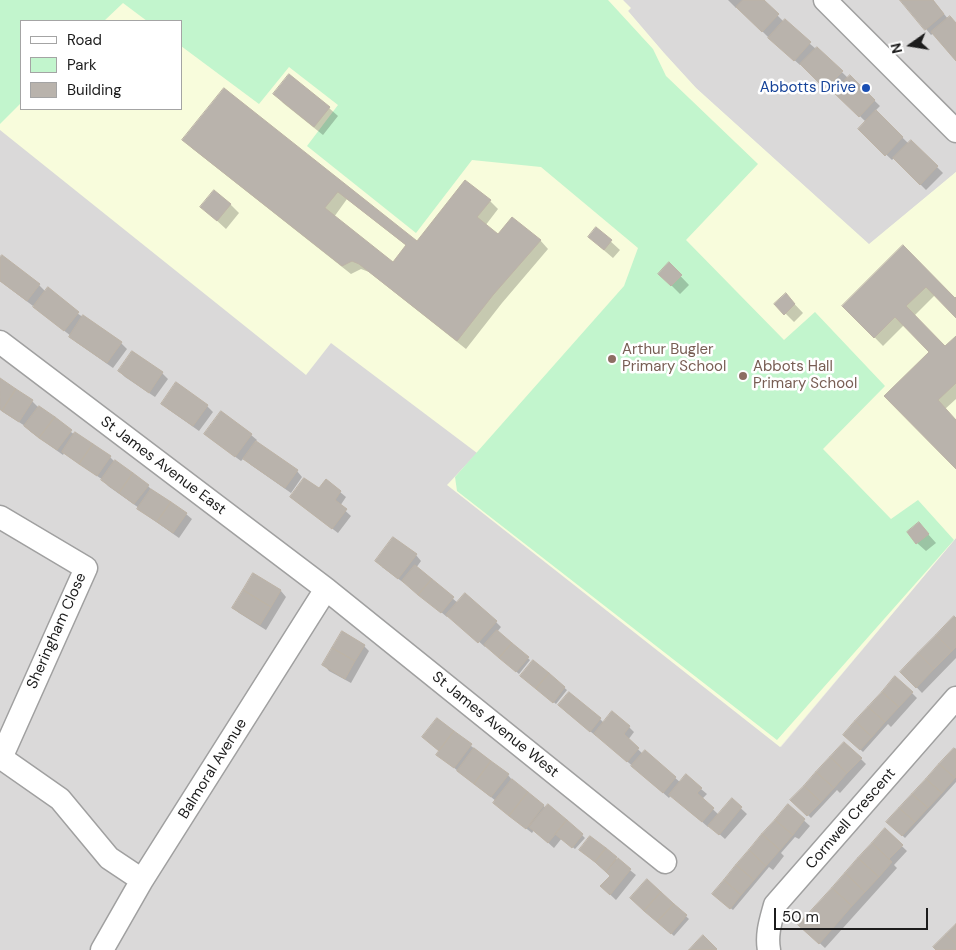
<!DOCTYPE html>
<style>
body{margin:0}
#map{position:relative;width:956px;height:950px;overflow:hidden;background:#edebe3;font-family:"DM Sans",sans-serif}
canvas{display:block}
.legend{position:absolute;left:20px;top:20px;width:162px;height:90px;box-sizing:border-box;background:#fff;border:1px solid #a4a4a4;margin:0;padding:6px 9px;list-style:none;font-size:15px;color:#1c1c1c}
.legend li{display:flex;align-items:center;gap:10px;height:25px}
.legend b{width:25px;border:1px solid #a4a4a4}
.north{position:absolute;left:886px;top:20px;width:50px;height:50px;-webkit-text-stroke:4px #fff;paint-order:stroke;rotate:257deg;font-size:14px;font-weight:700;line-height:20px;text-align:center;color:#1c1c1c}
.north::after{content:'';display:block;margin:auto;width:18px;height:22px;background:#1c1c1c;clip-path:polygon(50% 0,100% 100%,50% 72%,0 100%)}
.scale{position:absolute;left:774px;top:908px;width:154px;height:22px;box-sizing:border-box;border:2px solid #1c1c1c;border-top:0;padding-left:6px;font-size:15px;line-height:18px;white-space:nowrap;color:#1c1c1c;-webkit-text-stroke:4px #fff;paint-order:stroke}
</style>
<div id="map">
<canvas width="956" height="950"></canvas>
<ul class="legend">
<li><b style="height:6px;background:#fff"></b>Road</li>
<li><b style="height:14px;background:#c2f5cd"></b>Park</li>
<li><b style="height:14px;background:#b9b3ac"></b>Building</li>
</ul>
<div class="north">N</div>
<div class="scale">50 m</div>
</div>
<script>
const ctx = document.querySelector('canvas').getContext('2d');
ctx.lineJoin = 'round';
function fill(path, color) {
  ctx.fillStyle = color;
  ctx.fill(path, 'evenodd');
}
function stroke(path, color, width, dash) {
  ctx.strokeStyle = color;
  ctx.lineWidth = width;
  ctx.lineCap = dash ? 'butt' : 'round';
  ctx.setLineDash(dash || []);
  ctx.stroke(path);
}
function drawText(font, color, halo, rows, align = 'center') {
  ctx.font = font + ' "DM Sans",sans-serif';
  ctx.lineWidth = 5;
  ctx.setLineDash([]);
  ctx.textBaseline = 'middle';
  ctx.strokeStyle = halo;
  ctx.fillStyle = color;
  for (const [text, x, y, turn = 0] of rows) {
    ctx.save();
    ctx.translate(x, y);
    ctx.rotate((+turn || 0) * Math.PI / 180);
    ctx.textAlign = isNaN(turn) ? turn : align;
    if (halo) ctx.strokeText(text, 0, 0);
    ctx.fillText(text, 0, 0);
    ctx.restore();
  }
}
fill(new Path2D(`
 M623 0H956V172L869 245 696 88 664 53 628 11Z
 M181 109 478 453 781 747 956 538V950H0V130Z`), '#dad9d9');
fill(new Path2D(`
 M0 0H623L631 8 628 11 664 53 696 88 869 244 956 172V538L780 747 447 485 477 453 331 343 306 375 0 130ZM21 21H181V109H21Z`), '#f8fcdc');
fill(new Path2D(`
 M0 0H608L653 49 666 76 758 164 686 240 784 340 815 312 885 386 823 449 891 519 918 500 954 540 777 740 457 491 455 477 624 286 638 248 541 167 472 160 416 233 307 146 338 105 289 67 259 104 181 46V21H147L123 3 104 21H21V103L0 124Z`), '#c2f5cd');
fill(new Path2D(`
 M728 0H762L784 22 816 49 817 48 848 78 850 77 880 106 875 111 909 144 911 141 943 173 926 190 894 158 892 160 859 129 866 122 834 91 832 94 801 64 800 65 768 37 738 7 736 8Z
 M901 0H933L948 19 956 24V59L934 33 931 35 926 29Z
 M224 90 417 242 490 201 498 209 485 226 499 236 540 240 548 249 502 303 466 349 369 272 361 269 351 274 193 149 184 140ZM347 199 407 246 393 264 334 217Z
 M275 94 329 108 338 116 323 135 283 103Z
 M214 192 231 205 239 213 226 229 202 207Z
 M597 229 620 250 613 258 599 246Z
 M903 247 955 300 956 299V317L935 295 914 316 945 348 956 337V399L945 409 956 421V467L886 396 931 352 904 325 883 346 844 306Z
 M0 259 39 285 46 292 121 343 127 349 113 368 76 342 71 336 40 312 33 305V306L0 281Z
 M669 264 689 285 680 294 660 274Z
 M786 295 803 313 794 322 776 304Z
 M133 352 162 373 168 379 155 397 125 377 119 371Z
 M0 380 32 401 39 408 75 435 110 457 115 462 148 486 153 491 186 514 192 519 179 538 145 514 139 508 108 486 103 480 69 457 64 453 63 455 31 432 25 426 0 410Z
 M177 384 207 406 213 412 199 431 168 409 163 403Z
 M205 434 251 435 257 440 255 442 297 471 302 477 291 493 251 465 244 458 241 461 211 439Z
 M319 490 340 492 346 497 340 506 351 516 338 533 297 502 291 497Z
 M919 524 936 543 926 551 917 543Z
 M416 555 421 561 416 568 458 603 496 622 501 627 497 632 530 660 519 674 486 645 485 647 449 615 447 617 405 582 404 583 382 567Z
 M254 575 281 591 286 597 266 630 239 613 233 608Z
 M956 620V658L922 693 902 672Z
 M364 646 369 651 351 683 329 671 324 665Z
 M533 662 567 690 556 704 524 678Z
 M912 693 917 698 891 727 888 724 863 752 845 735Z
 M565 711 600 719 604 723 629 727 634 732 628 740 643 754 645 752 681 783 701 789 707 794 702 799 719 815 732 800 747 814 725 839 709 825 708 827 671 795 669 798 597 735 596 736Z
 M438 720 508 775 513 781 546 808 548 806 582 835 585 838 575 849 562 838 554 848 534 830 532 833 500 808 496 801 444 760 440 751 430 743Z
 M956 748V782L905 838 888 822Z
 M861 759 866 764 840 793 837 790 811 818 792 800Z
 M788 806 810 826 799 839 795 837 781 853 784 856 773 870 769 867 733 910 713 894Z
 M885 830 907 851 894 865 897 868 825 948 800 925Z
 M590 838 636 875 616 900 601 886 611 876 583 852Z
 M647 881 689 919 674 936 632 898Z`), '#0003');
const building = new Path2D(`
 M743 0H764L779 14 762 32 736 7Z
 M900 0H933L944 14 925 30Z
 M950 16 956 23V61L931 32Z
 M785 19 811 42 794 61 768 38Z
 M817 47 843 71 825 89 800 64Z
 M289 74 330 107 314 127 273 94Z
 M850 75 875 100 859 117 833 92Z
 M224 88 417 241 465 180 491 200 477 217 498 234 512 217 541 240 493 295 457 341 359 264 352 261 342 266 182 140ZM338 192 406 245 393 262 325 208Z
 M876 110 903 137 885 156 858 129Z
 M911 140 938 166 920 185 893 158Z
 M214 190 231 204 217 221 200 207Z
 M596 227 612 240 604 250 588 237Z
 M903 245 955 298 956 297V318L926 287 906 306 945 346 956 336V383L938 400 956 420V469L884 396 929 352 895 317 874 338 842 306Z
 M2 255 40 284 27 301 0 281V257Z
 M669 262 682 275 671 286 658 274Z
 M48 287 79 312 64 331 33 307Z
 M786 293 795 304 784 315 774 304Z
 M83 315 122 342 107 363 69 337Z
 M132 351 163 372 149 393 118 371Z
 M0 378 16 389 2 411 0 409Z
 M176 382 208 405 193 426 161 404Z
 M16 389 33 400 19 422 2 411Z
 M39 406 55 417 39 438 24 426Z
 M221 411 252 434 235 457 204 434Z
 M55 417 72 430 57 450 39 438Z
 M75 432 93 444 79 464 62 452Z
 M256 441 298 470 285 488 243 459Z
 M93 444 111 456 97 476 79 464Z
 M115 460 133 473 119 493 101 480Z
 M133 473 149 485 134 504 119 493Z
 M304 478 319 488 326 479 341 491 335 500 347 509 332 529 290 497Z
 M151 489 171 502 157 522 137 509Z
 M171 502 187 513 173 533 157 522Z
 M919 522 929 534 916 544 907 532Z
 M393 537 417 554 398 579 375 561Z
 M415 565 432 579 418 595 402 581Z
 M253 573 281 590 271 607 243 590Z
 M432 579 454 597 441 613 418 595Z
 M243 590 271 607 260 625 232 608Z
 M465 593 497 621 478 643 446 615Z
 M954 616 956 618V647L952 651 936 635Z
 M497 630 512 643 499 658 484 645Z
 M342 631 365 645 355 661 332 648Z
 M936 635 952 651 934 669 918 653Z
 M512 643 529 657 516 672 499 658Z
 M332 648 355 661 345 679 322 665Z
 M918 653 934 669 916 688 900 672Z
 M533 660 549 673 536 689 520 676Z
 M549 673 565 687 553 703 536 689Z
 M895 676 913 692 899 707 882 692Z
 M569 692 601 718 590 732 558 705Z
 M882 692 899 707 885 722 868 707Z
 M868 707 885 722 872 737 855 721Z
 M612 711 630 726 624 734 639 748 627 762 594 734Z
 M437 718 454 731 439 751 422 737Z
 M855 721 872 737 860 750 843 735Z
 M454 731 472 744 454 768 436 755Z
 M844 742 862 758 847 773 830 757Z
 M474 748 491 761 474 784 457 771Z
 M954 748 956 750V777L955 778 939 764Z
 M645 750 676 777 663 793 631 766Z
 M830 757 847 773 834 788 816 772Z
 M491 761 509 774 491 797 474 784Z
 M939 764 955 778 942 793 926 779Z
 M816 772 834 788 821 802 804 786Z
 M686 774 702 788 697 793 714 808 702 822 669 795Z
 M512 779 528 792 509 816 493 803Z
 M926 779 942 793 928 808 912 794Z
 M804 786 821 802 807 816 790 800Z
 M528 792 544 805 526 829 509 816Z
 M912 794 928 808 915 822 899 808Z
 M732 798 742 807 719 835 708 826Z
 M548 804 567 820 548 843 529 827Z
 M788 804 805 819 793 835 775 820Z
 M899 808 915 822 902 836 886 822Z
 M567 820 583 834 572 848 555 834Z
 M775 820 793 835 780 850 762 834Z
 M885 828 903 845 889 859 872 843Z
 M762 834 780 850 766 866 749 850Z
 M590 836 606 848 595 862 579 850Z
 M872 843 892 862 879 877 858 858Z
 M606 848 617 857 606 872 595 862Z
 M749 850 766 866 754 880 736 865Z
 M618 858 631 869 610 895 600 886 610 876 606 872Z
 M858 858 879 877 865 892 845 873Z
 M736 865 754 880 741 895 724 880Z
 M845 873 865 892 852 906 832 888Z
 M647 879 661 892 644 911 630 898Z
 M724 880 741 895 730 909 712 894Z
 M832 888 852 906 819 944 798 925Z
 M661 892 674 904 657 922 644 911Z
 M674 904 687 915 671 934 657 922Z
 M956 924V944L946 934Z
 M946 934 956 944V950H936L933 947Z
 M703 935 717 949 716 950H689Z`);
fill(building, '#b9b3ac');
stroke(building, '#bdb3a6', 1);
const street = new Path2D(`
 M825 0 956 131
 M0 342 326 589 665 862
 M0 517 86 568 1 758
 M0 757 60 799 109 858 142 880
 M102 950 142 880 326 589
 M769 950C766 934 771 920 775 905L956 698`);
stroke(street, '#a0a0a0', 25);
stroke(street, '#fff', 22);
for (const [x, y, r, color] of [
 [866,88,5,"#1a4fb4"],
 [612,359,5,"#8d6e63"],
 [743,376,5,"#8d6e63"]
]) {
  const dot = new Path2D();
  dot.arc(x, y, r, 0, 2 * Math.PI);
  ctx.fillStyle = color;
  ctx.fill(dot);
  stroke(dot, '#fff', 2);
}
drawText('15px', '#164399', '#fff', [
 ["Abbotts Drive",856,88]
], 'right');
drawText('15px', '#785e54', '#fff', [
 ["Arthur Bugler",622,350],
 ["Primary School",622,367],
 ["Abbots Hall",753,367],
 ["Primary School",753,384]
], 'left');
drawText('15px', '#1c1c1c', '#fff', [
 ["St James Avenue East",163,466,37],
 ["Sheringham Close",57,631,-66],
 ["St James Avenue West",495,725,39],
 ["Balmoral Avenue",213,769,-58],
 ["Cornwell Crescent",851,819,-49]
]);
</script>
